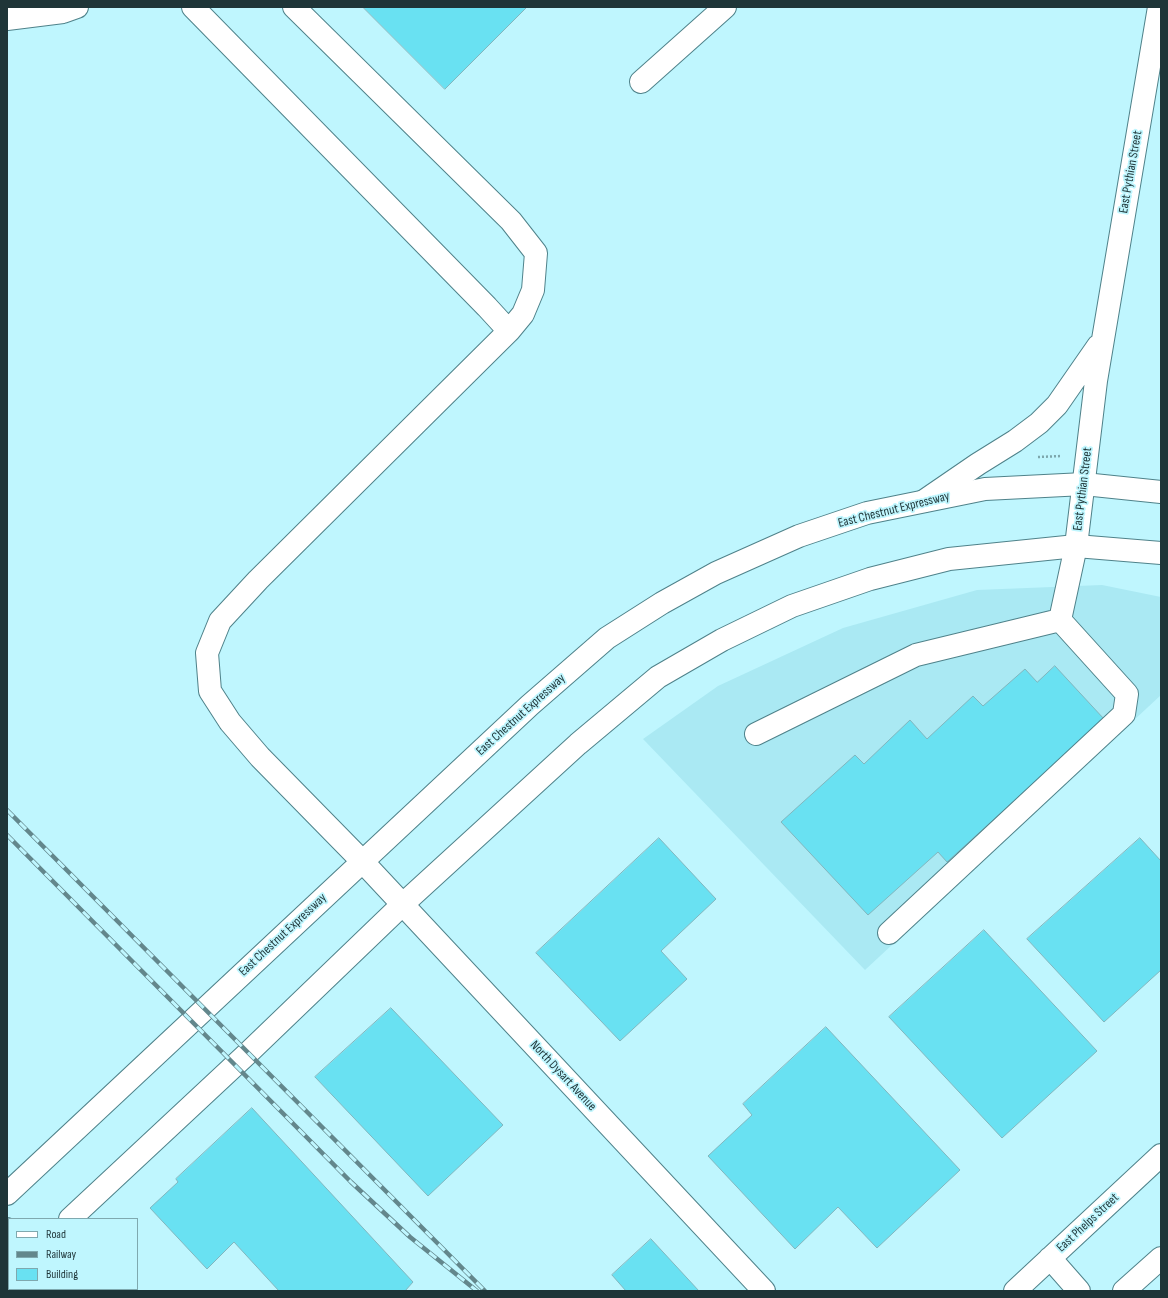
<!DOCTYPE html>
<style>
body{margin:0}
#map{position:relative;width:1168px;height:1298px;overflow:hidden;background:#bff6fe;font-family:"Sofia Sans Condensed",sans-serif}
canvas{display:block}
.frame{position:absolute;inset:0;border:8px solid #1f3538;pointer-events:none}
.legend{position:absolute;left:8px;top:1218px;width:130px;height:72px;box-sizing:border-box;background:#bff6fe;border:1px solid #7fa9af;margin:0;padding:5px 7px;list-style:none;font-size:12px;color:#1f3538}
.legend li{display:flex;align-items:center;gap:8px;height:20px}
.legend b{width:20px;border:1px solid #7fa9af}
</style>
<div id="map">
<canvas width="1168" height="1298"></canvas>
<div class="frame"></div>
<ul class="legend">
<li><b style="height:5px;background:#fff"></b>Road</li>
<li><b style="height:5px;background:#63878c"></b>Railway</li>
<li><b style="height:11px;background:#69e1f2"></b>Building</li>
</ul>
</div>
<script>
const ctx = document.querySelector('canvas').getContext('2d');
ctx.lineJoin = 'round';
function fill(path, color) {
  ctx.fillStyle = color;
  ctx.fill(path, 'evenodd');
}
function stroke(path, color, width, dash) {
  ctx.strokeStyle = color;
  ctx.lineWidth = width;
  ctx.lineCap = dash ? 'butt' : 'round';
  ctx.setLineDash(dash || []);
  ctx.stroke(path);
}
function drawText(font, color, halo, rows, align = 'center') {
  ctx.font = font + ' "Sofia Sans Condensed",sans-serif';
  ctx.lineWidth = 3.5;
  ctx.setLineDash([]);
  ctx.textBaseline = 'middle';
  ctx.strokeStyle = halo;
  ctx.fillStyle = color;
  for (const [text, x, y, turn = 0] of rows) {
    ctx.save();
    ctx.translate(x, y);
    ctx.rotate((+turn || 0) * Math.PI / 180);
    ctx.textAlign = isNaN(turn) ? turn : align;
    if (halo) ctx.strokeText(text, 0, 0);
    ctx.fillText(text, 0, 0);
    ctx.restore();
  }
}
fill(new Path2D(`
 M1102 585 1161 597V695L865 970 643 739 718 686 843 628 977 590Z`), '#aae9f3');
const building = new Path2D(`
 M363 7H527L445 89Z
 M1055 666 1104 719 947 862 938 852 868 915 781 822 855 755 864 764 910 720 927 739 973 696 983 706 1025 669 1037 682Z
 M659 838 716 899 661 951 687 979 620 1041 536 953Z
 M1140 838 1161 861V970L1104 1022 1027 939Z
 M984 930 1097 1051 1002 1138 889 1017Z
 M391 1008 503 1125 428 1196 315 1077Z
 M826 1027 960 1170 877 1248 838 1207 795 1249 708 1156 752 1115 743 1104Z
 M252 1108 413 1282 405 1291H279L234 1242 207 1269 150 1208 178 1182 176 1179Z
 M651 1239 699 1291H626L612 1275Z`);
fill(building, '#69e1f2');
stroke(building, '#81b6be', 1);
const minor = new Path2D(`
 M193 7 487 307 509 331 258 580 220 621 207 653 210 691 230 722 260 757 362 861 764 1291
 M294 7 511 221 536 253 533 290 523 314 509 331
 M7 19 63 12 77 7
 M641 82 725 7
 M924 501 978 464 1015 441 1039 423 1057 405 1098 346
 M756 734 916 655 1060 620
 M889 933 1124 714 1127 694 1060 620 1076 546 1096 381 1159 7
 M7 1229 9 1231
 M1050 1258 1079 1291
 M64 1289 66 1291
 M1015 1291 1161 1155
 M1124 1291 1161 1258`);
const major = new Path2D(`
 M7 1194 530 705 607 638 662 603 716 573 799 536 867 513 985 489 1084 484 1161 492
 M70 1219 248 1053 403 904 578 744 658 677 722 640 792 606 870 579 949 559 1076 546 1161 553
 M7 1278 9 1277`);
stroke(minor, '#4f828a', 24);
stroke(major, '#4f828a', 24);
stroke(new Path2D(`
 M1038 457 1061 456`), '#7ca6ac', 2.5, [2, 2]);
stroke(minor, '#fff', 22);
stroke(major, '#fff', 22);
const rail = new Path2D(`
 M7 810 485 1291
 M7 835 351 1182 410 1237 477 1291`);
stroke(rail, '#63878c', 4.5);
stroke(rail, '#bff6fe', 3, [9]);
drawText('13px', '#1f3538', '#bff6fe', [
 ["East Pythian Street",1131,172,-80],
 ["East Pythian Street",1083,489,-83],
 ["East Chestnut Expressway",894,510,-14],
 ["East Chestnut Expressway",521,715,-42],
 ["East Chestnut Expressway",283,935,-43],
 ["North Dysart Avenue",563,1076,47],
 ["East Phelps Street",1088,1223,-43]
]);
</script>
